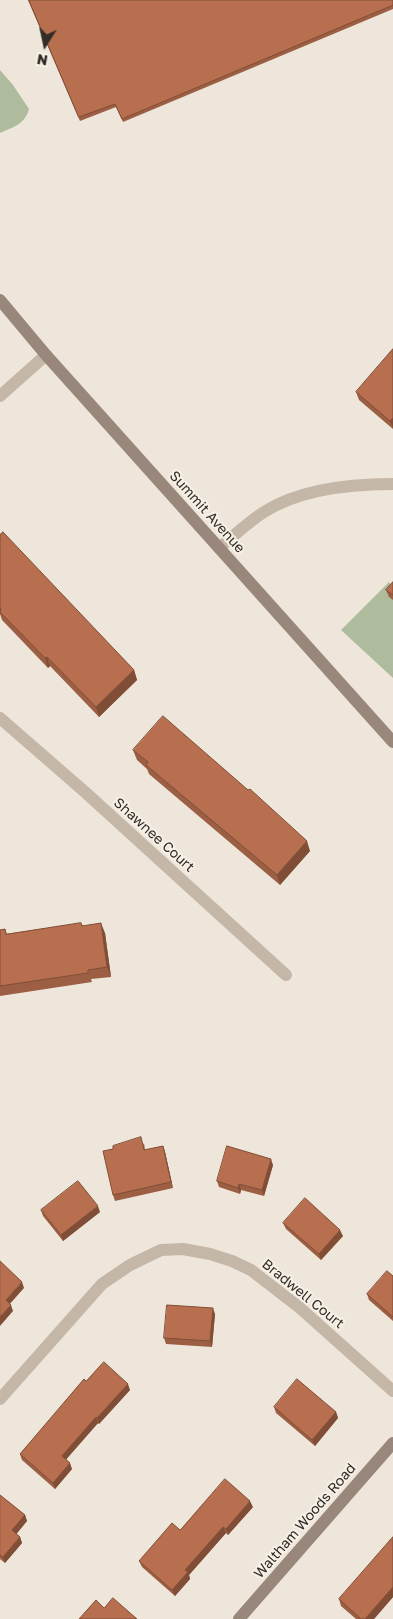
<!DOCTYPE html>
<style>
body{margin:0}
#map{position:relative;width:393px;height:1619px;overflow:hidden;background:#eee6db;font-family:"Golos Text",sans-serif}
canvas{display:block}
.north{position:absolute;left:20px;top:20px;width:50px;height:50px;-webkit-text-stroke:4px #f7f0e6;paint-order:stroke;rotate:190deg;font-size:14px;font-weight:700;line-height:20px;text-align:center;color:#332c27}
.north::after{content:'';display:block;margin:auto;width:18px;height:22px;background:#332c27;clip-path:polygon(50% 0,100% 100%,50% 72%,0 100%)}
</style>
<div id="map">
<canvas width="393" height="1619"></canvas>
<div class="north">N</div>
</div>
<script>
const ctx = document.querySelector('canvas').getContext('2d');
ctx.lineJoin = 'round';
function fill(path, color) {
  ctx.fillStyle = color;
  ctx.fill(path, 'evenodd');
}
function stroke(path, color, width, dash) {
  ctx.strokeStyle = color;
  ctx.lineWidth = width;
  ctx.lineCap = dash ? 'butt' : 'round';
  ctx.setLineDash(dash || []);
  ctx.stroke(path);
}
function drawText(font, color, halo, rows, align = 'center') {
  ctx.font = font + ' "Golos Text",sans-serif';
  ctx.lineWidth = 4;
  ctx.setLineDash([]);
  ctx.textBaseline = 'middle';
  ctx.strokeStyle = halo;
  ctx.fillStyle = color;
  for (const [text, x, y, turn = 0] of rows) {
    ctx.save();
    ctx.translate(x, y);
    ctx.rotate((+turn || 0) * Math.PI / 180);
    ctx.textAlign = isNaN(turn) ? turn : align;
    if (halo) ctx.strokeText(text, 0, 0);
    ctx.fillText(text, 0, 0);
    ctx.restore();
  }
}
fill(new Path2D(`
 M0 70 13 85 29 109C25 124 14 127 0 133Z
 M389 582 393 587V678L341 630Z`), '#afbb9d');
stroke(new Path2D(`
 M0 396 46 355
 M219 548C234 536 248 522 264 512 300 489 351 484 393 484
 M0 718 85 792 286 975
 M0 1399 102 1284 130 1265 161 1250 183 1249 210 1254 232 1261 251 1270 300 1308 393 1391`), '#c5b7a8', 12);
stroke(new Path2D(`
 M0 300 46 355 393 742
 M239 1619 393 1443`), '#98877a', 12);
fill(new Path2D(`
 M28 0H393V9L123 122 116 107 80 121Z
 M393 349V429L359 400 356 392Z
 M0 534 134 670 137 680 99 717 50 666 48 668 2 620 0 614Z
 M393 582V600L389 597 386 590Z
 M133 750 248 790 310 851 280 885 149 774 147 769 137 760Z
 M81 923 83 926 105 933 111 977 91 979 92 982 0 996V930L5 929 7 934Z
 M144 1143 145 1150 163 1146 165 1152 173 1188 115 1201 113 1195Z
 M273 1165 264 1196 241 1190 240 1194 219 1187 217 1181Z
 M41 1210 100 1212 63 1241 43 1216Z
 M283 1223 343 1236 321 1260 286 1229Z
 M393 1276V1321L369 1300 367 1294Z
 M215 1314 212 1347 166 1344 164 1338Z
 M86 1381 130 1390 99 1424 98 1423 66 1459 72 1469 55 1489 22 1460 20 1454Z
 M274 1407 336 1412 338 1418 315 1446 276 1413Z
 M0 1495 25 1515 27 1521 16 1534 20 1537 22 1543 5 1563 0 1559Z
 M253 1507 228 1535 226 1533 189 1575 190 1579 175 1596 142 1567 139 1561 180 1530Z
 M393 1537V1597L374 1619H356L341 1606 339 1599Z`), '#9d5f44');
fill(new Path2D(`
 M393 418V428L390 421Z
 M47 657 50 666 48 668 45 658Z
 M134 670 137 680 99 717 96 707Z
 M307 841 310 851 280 885 277 875Z
 M101 923 105 933 111 977 107 967Z
 M163 1146 165 1152 173 1188 171 1182Z
 M271 1159 273 1165 264 1196 262 1190Z
 M239 1184 241 1190 240 1194 238 1188Z
 M98 1206 100 1212 63 1241 61 1235Z
 M340 1230 343 1236 321 1260 319 1254Z
 M22 1282 24 1288 8 1306 6 1300Z
 M11 1305 13 1311 0 1326V1317Z
 M213 1308 215 1314 212 1347 210 1341Z
 M128 1384 130 1390 99 1424 97 1418Z
 M336 1412 338 1418 315 1446 312 1440Z
 M96 1417 98 1423 64 1462 62 1456Z
 M70 1463 72 1469 55 1489 53 1483Z
 M250 1501 253 1507 228 1535 226 1529Z
 M25 1515 27 1521 14 1537 12 1530Z
 M223 1527 226 1533 189 1575 190 1579 175 1596 172 1590 185 1570Z
 M20 1537 22 1543 5 1563 3 1557Z
 M393 1587V1597L374 1619H365Z`), '#804e37');
const building = new Path2D(`
 M29 0H393V5L122 119 115 104 79 117Z
 M393 349V418L390 421 356 392Z
 M3 532 134 670 96 707 47 657 45 658 0 612 1 609 0 608V534H1Z
 M393 582V595L386 590Z
 M163 716 248 790 250 789 307 841 277 875 146 765 148 762 133 750Z
 M81 923 82 926 101 923 107 967 88 970V973L0 986V930L5 929 6 934Z
 M141 1137 144 1150 163 1146 171 1182 113 1195 103 1151 113 1149V1146Z
 M227 1146 271 1159 262 1190 239 1184 238 1188 217 1181Z
 M78 1181 98 1206 61 1235 41 1210Z
 M305 1198 340 1230 319 1254 283 1223Z
 M0 1261 22 1282 6 1300 11 1305 0 1317Z
 M387 1271 393 1276V1317L367 1294Z
 M167 1305 213 1308 210 1341 164 1338Z
 M104 1362 128 1384 97 1418 96 1417 62 1456 70 1463 53 1483 20 1454 84 1379 86 1381Z
 M297 1379 336 1412 312 1440 274 1407Z
 M225 1479 250 1501 226 1529 223 1527 185 1570 188 1572 172 1590 139 1561 172 1523 180 1530Z
 M0 1495 25 1515 12 1530 20 1537 3 1557 0 1555Z
 M393 1537V1587L365 1619H361L339 1599Z
 M113 1598 137 1619H79L96 1600 104 1608Z`);
fill(building, '#b76f4f');
stroke(building, '#804e37', 1);
drawText('14px', '#332c27', '#f7f0e6', [
 ["Summit Avenue",207,512,48],
 ["Shawnee Court",154,835,42],
 ["Bradwell Court",303,1294,39],
 ["Waltham Woods Road",305,1521,-49]
]);
</script>
